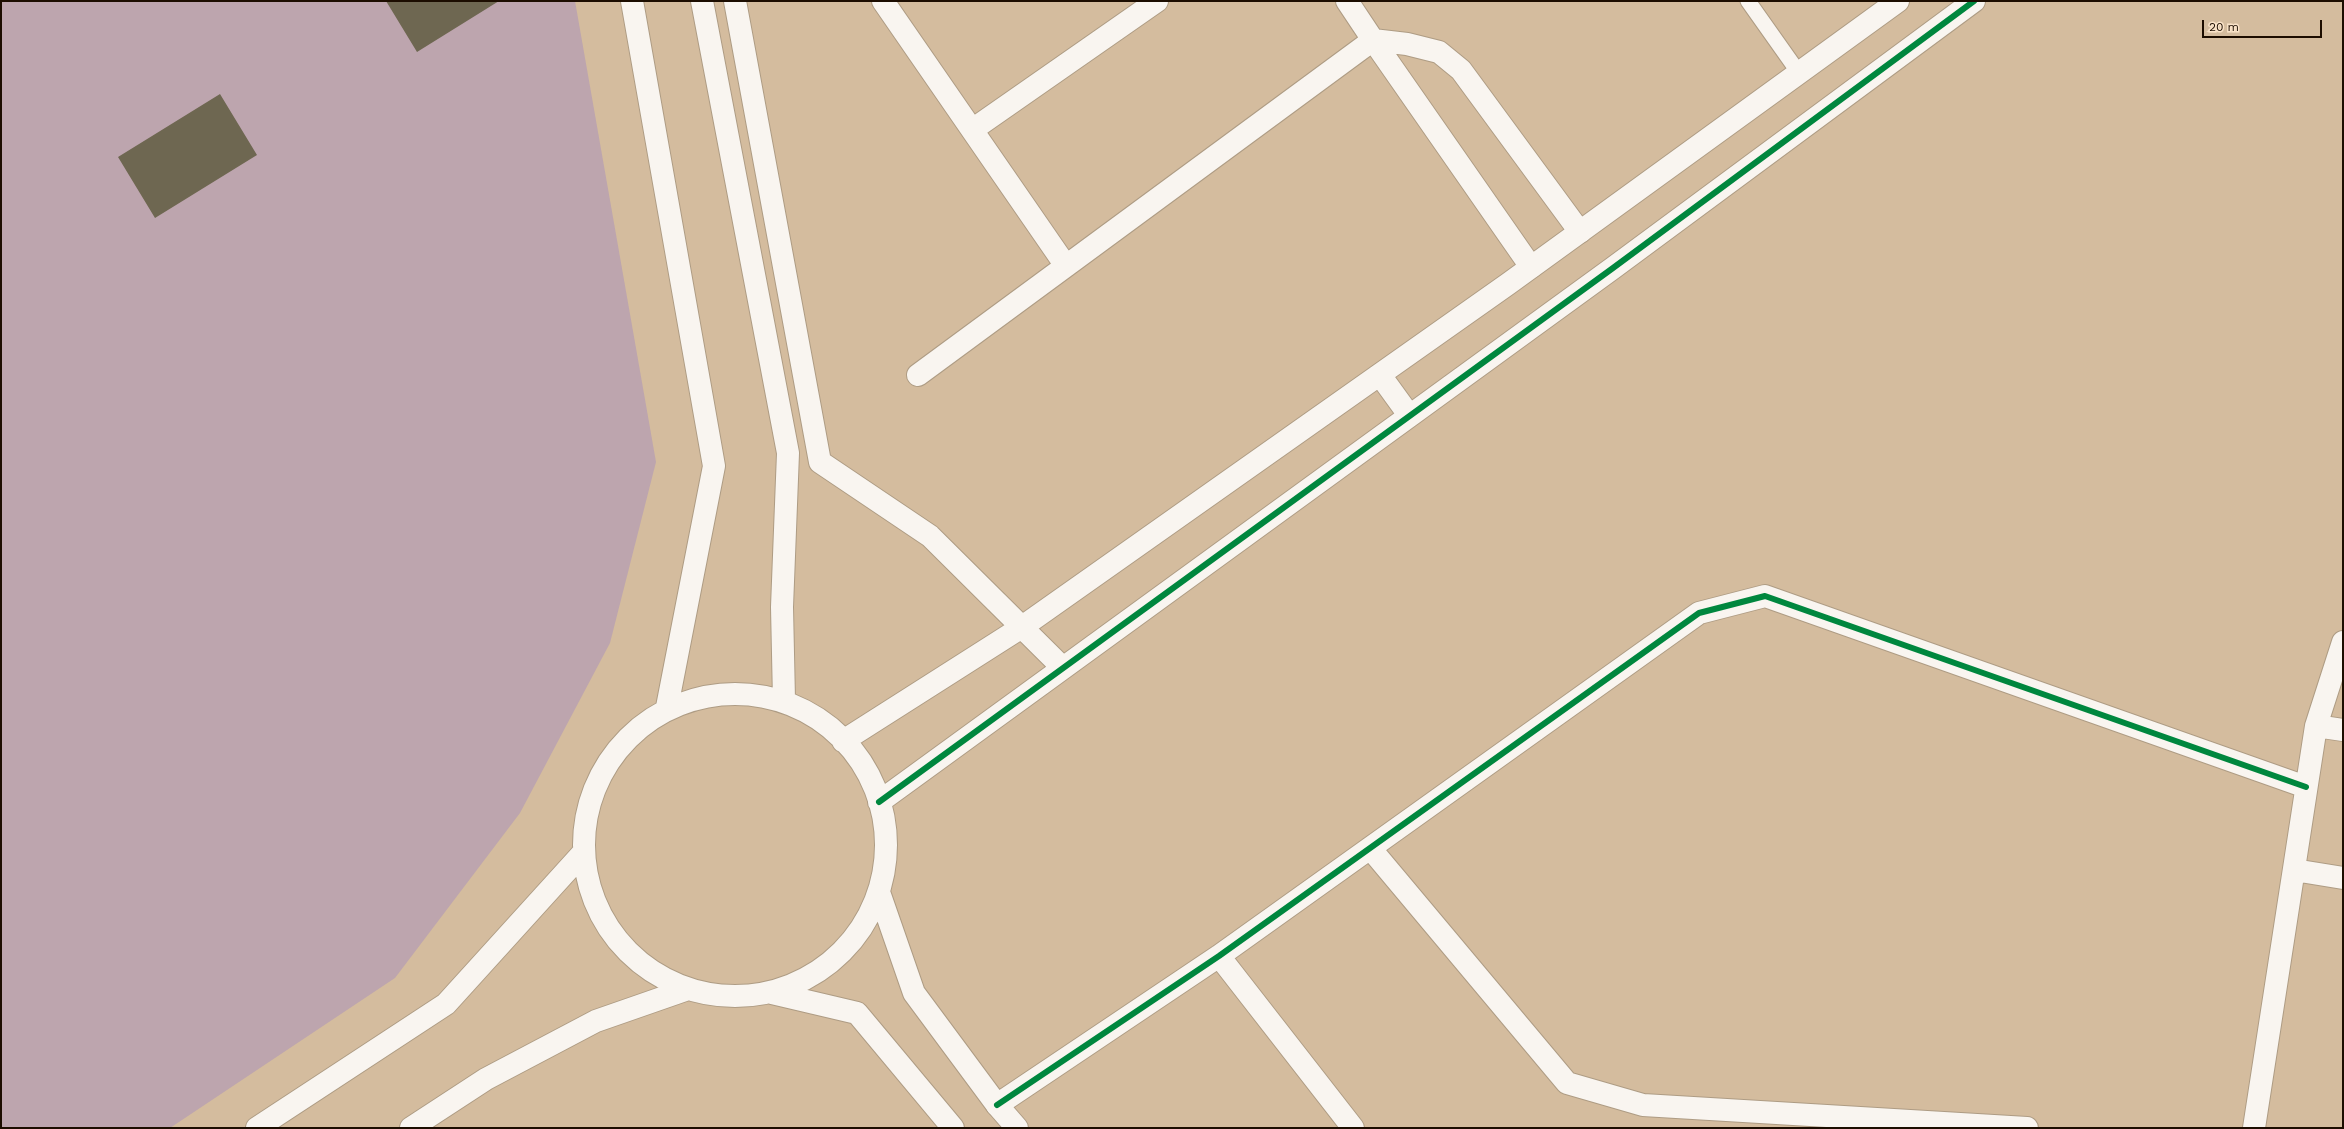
<!DOCTYPE html>
<style>
body{margin:0}
#map{position:relative;width:2344px;height:1129px;overflow:hidden;background:#d4bc9e;font-family:"Work Sans",sans-serif}
canvas{display:block}
.frame{position:absolute;inset:0;border:2px solid #1c0d00;pointer-events:none}
.scale{position:absolute;left:2202px;top:20px;width:120px;height:18px;box-sizing:border-box;border:2px solid #1c0d00;border-top:0;padding-left:5px;font-size:12px;line-height:14px;white-space:nowrap;color:#1c0d00;-webkit-text-stroke:3px #fbe4c9;paint-order:stroke}
</style>
<div id="map">
<canvas width="2344" height="1129"></canvas>
<div class="frame"></div>
<div class="scale">20 m</div>
</div>
<script>
const ctx = document.querySelector('canvas').getContext('2d');
ctx.lineJoin = 'round';
function fill(path, color) {
  ctx.fillStyle = color;
  ctx.fill(path, 'evenodd');
}
function stroke(path, color, width, dash) {
  ctx.strokeStyle = color;
  ctx.lineWidth = width;
  ctx.lineCap = dash ? 'butt' : 'round';
  ctx.setLineDash(dash || []);
  ctx.stroke(path);
}
fill(new Path2D(`
 M1 1H575L656 462 610 643 520 813 395 978 170 1128H1Z`), '#bda5ae');
fill(new Path2D(`
 M386 1H499L417 52Z
 M220 94 257 155 155 218 118 157Z`), '#6e6751');
const lane = new Path2D(`
 M1748 1 1799 73`);
const street = new Path2D(`
 M883 1 1066 266
 M1373 40 1407 44 1439 52 1461 70 1580 232
 M1373 40 1531 267
 M972 130 1157 1
 M918 375 1373 40 1347 1
 M2316 726 2343 730
 M1370 848 1567 1083 1643 1105 2027 1128
 M2294 870 2343 878
 M1219 956 1353 1128
 M997 1105 1219 956 1699 613 1765 596 2306 787
 M2254 1128 2316 726 2343 642`);
const secondary = new Path2D(`
 M632 1 714 466 667 707
 M702 1 788 453 782 607 784 700
 M735 1 820 462 930 536 1063 668
 M1380 375 1409 415
 M584 845a151 151 0 1 1 302 0a151 151 0 1 1-302 0Z
 M843 741 1022 627 1508 284 1898 1
 M879 802 1613 268 1974 1
 M880 895 914 993 997 1105 1017 1128
 M772 993 857 1013 953 1128
 M257 1128 446 1004 582 854
 M411 1128 486 1079 596 1021 685 990`);
stroke(lane, '#ae9c84', 17);
stroke(street, '#ae9c84', 24);
stroke(secondary, '#ae9c84', 24);
stroke(lane, '#f9f5f0', 15);
stroke(street, '#f9f5f0', 22);
stroke(secondary, '#f9f5f0', 22);
stroke(new Path2D(`
 M879 802 1613 268 1974 1
 M997 1105 1219 956 1699 613 1765 596 2306 787`), '#00873e', 6);
</script>
